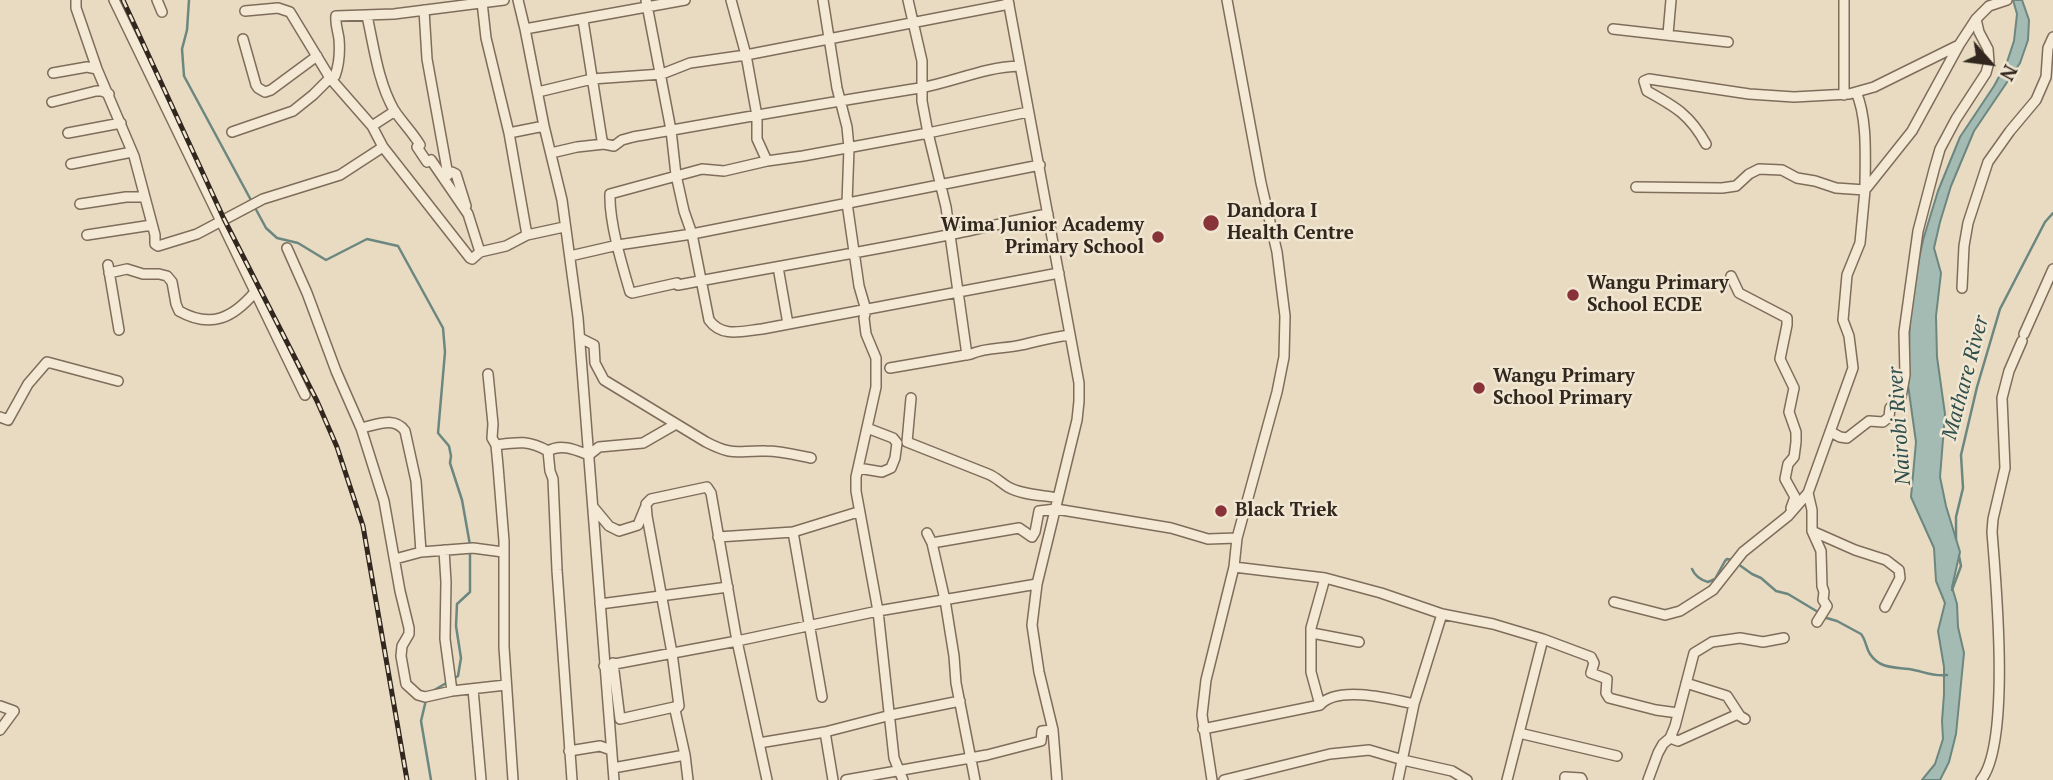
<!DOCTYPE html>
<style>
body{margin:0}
#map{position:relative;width:2053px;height:780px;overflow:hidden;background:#e8dbc2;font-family:"PT Serif",serif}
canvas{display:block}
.north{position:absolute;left:1955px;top:28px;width:70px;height:70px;-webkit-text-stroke:5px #f0e6d1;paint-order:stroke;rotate:118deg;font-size:19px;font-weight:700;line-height:28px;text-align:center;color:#31271e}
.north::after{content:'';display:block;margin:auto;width:24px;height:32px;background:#31271e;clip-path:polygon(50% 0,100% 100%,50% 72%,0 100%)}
</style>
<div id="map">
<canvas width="2053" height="780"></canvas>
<div class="north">N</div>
</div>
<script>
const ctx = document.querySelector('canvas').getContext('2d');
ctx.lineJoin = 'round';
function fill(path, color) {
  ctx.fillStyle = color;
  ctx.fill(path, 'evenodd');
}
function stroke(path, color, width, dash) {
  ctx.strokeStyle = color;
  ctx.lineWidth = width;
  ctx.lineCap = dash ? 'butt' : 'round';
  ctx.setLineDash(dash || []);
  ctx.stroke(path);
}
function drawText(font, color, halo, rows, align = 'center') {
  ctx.font = font + ' "PT Serif",serif';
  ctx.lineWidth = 5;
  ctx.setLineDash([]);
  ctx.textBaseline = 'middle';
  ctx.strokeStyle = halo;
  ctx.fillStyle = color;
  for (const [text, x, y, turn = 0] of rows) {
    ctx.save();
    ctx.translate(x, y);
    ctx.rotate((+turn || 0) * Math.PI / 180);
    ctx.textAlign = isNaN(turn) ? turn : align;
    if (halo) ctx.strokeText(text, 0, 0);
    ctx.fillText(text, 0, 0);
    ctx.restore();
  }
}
const water = new Path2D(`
 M2013 0H2022L2029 20 2028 40 2020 63 1974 131 1951 186 1940 222 1934 248 1941 273 1936 316 1937 357 1945 414 1940 477 1946 506 1960 552 1952 587 1957 604 1958 627 1964 653 1956 734 1949 762 1940 780H1922L1935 764 1943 739 1942 721 1944 694V667L1938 631 1945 603 1936 581 1934 548 1911 497 1916 442 1908 385 1910 313 1913 287 1923 240 1938 191 1960 137 1994 86 2007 62 2014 41 2017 14Z`);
fill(water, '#a4bbb3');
stroke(water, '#6c8780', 2);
stroke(new Path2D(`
 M189 0 187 30 182 49 184 76 266 228 277 238 298 243 326 260 367 239 398 246 443 328 445 352 438 433 449 446 451 456 450 463 462 500 470 545
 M1956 539V517L1963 488 1961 455 1977 387 2000 309 2045 222 2053 213
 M1738 564 1752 574 1761 578 1776 591 1788 594 1818 612
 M1692 569C1695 576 1701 580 1708 582L1715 579 1725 561 1727 559 1733 560
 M1952 590 1961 566 1959 556
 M1823 617 1837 621 1861 634C1866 640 1866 648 1870 654 1880 669 1894 667 1909 669 1923 671 1932 677 1947 675
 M431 692 458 676 461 658 456 626 457 604 470 592V552
 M426 700 421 721 431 780`), '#6c8780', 2.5);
const minor = new Path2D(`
 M76 0V8L97 69 134 156 155 235V244L158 246 197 234 263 199 340 175 383 147
 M114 0 305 395
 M157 0 162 12
 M518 0 525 29 544 126 562 200 578 318 614 780
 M646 0 671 130 676 175 684 211 692 234 709 320C722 338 742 331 762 329L1059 273
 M731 0 746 55 757 116V139L767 161
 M823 0 837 88 847 127 849 148 847 203 859 286 866 310 864 318 866 334 876 358V387L856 477V491L878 611 894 758 903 780
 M908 0 922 61V101L928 133 946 207 967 355
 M1008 0 1079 383V401L1077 420 1037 584 1032 625 1039 672 1053 730 1057 780
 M482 2 486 38 509 133 527 235
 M424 10 427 59 448 175
 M245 11 278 8 290 12 330 78 372 126 383 147 470 258 472 259 480 252 506 246 527 235 564 227
 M367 16C374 47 378 82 394 110 402 122 413 133 420 145L417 147 427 162 431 160 468 214 480 252
 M583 20 602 140 604 144 614 146 622 140 633 137C729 120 824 103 920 88 954 82 984 67 1019 66
 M525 29 685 0
 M1613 29 1728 42
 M1668 34 1671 0
 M243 39 256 85 258 88 265 92 271 90 317 56
 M53 73 87 67 97 69
 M538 92 592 79 662 74 690 63 746 55 1009 4
 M1844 95V0
 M52 102 96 91H102L109 94
 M1028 112 928 133 803 156 767 161 724 171 702 169 610 194C609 222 622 265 630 292L632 293 677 283 678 285C768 268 858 253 948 235 981 229 1014 220 1048 214
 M372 126 395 111
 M232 132 293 111 313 95 330 78 335 76C339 65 340 51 339 39 338 31 335 24 336 16L394 14 504 0
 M68 133 121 123
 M509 133 544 126
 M1706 144C1690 115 1676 107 1647 91L1644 81 1649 79 1749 94 1794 97 1849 94 1874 87 1957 46
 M551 153 577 147 604 144
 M71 164 132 152
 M445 176 452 172 456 174 466 206
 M1636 187 1722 188 1736 186 1749 174 1759 169 1782 170 1797 178 1815 181 1836 188 1865 190C1865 160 1868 119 1856 92
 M80 204 126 197H145
 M87 235 152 225
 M287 248 307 293 336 371 361 428 384 501 400 591 409 628V634L402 646 401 656 406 684 418 695 425 697 452 691 506 685
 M570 256 618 245 692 234 1040 165
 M108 265 119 330
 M778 267 788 324
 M109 273 127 269 143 274H159L167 276 172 282 176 304 179 311C211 329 233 318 255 292
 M1731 276 1739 293 1787 318V325L1780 359 1794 388 1789 412 1796 432V442L1794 457 1788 464 1785 479 1795 497 1791 508
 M1962 288 1964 246 1968 223 1988 162 2010 131 2036 100 2046 77 2048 48 2053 37
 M2024 334 2053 269
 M580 338 594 345 595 363 604 380 706 442C735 457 737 450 766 451 781 451 796 455 811 458
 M890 368 971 354C987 347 1005 349 1021 345 1038 341 1053 337 1070 335
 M488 374 493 424 492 438 496 445 498 466 504 541V647L513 780
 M911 398 907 442 988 474C996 477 1001 483 1008 487 1022 495 1042 495 1058 498
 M0 417 8 420 28 384 47 362 118 381
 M361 428C377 425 394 416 405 431L416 481 421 552 473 548 503 552
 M1831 432 1840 437 1847 438 1869 421 1883 422 1889 417 1890 408 1901 397 1905 375 1904 332 1918 231 1934 170 1940 149 1956 119 1986 73 1989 62 1988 49 1979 32 1976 19
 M496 445C518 442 528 440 548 451L550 471 553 479 557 570 572 780
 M548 451C561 443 576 450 589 455L599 447 643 443 676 424
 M858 468 882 472 891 468 895 458 897 443 893 438 867 428
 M1808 493 1812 510V531L1821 551 1822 586 1824 592 1823 600 1827 606 1817 622
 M594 508 609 526 619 531 638 525 645 508
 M1812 531 1855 550 1886 560 1899 570 1900 578 1885 607
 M793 532 822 697
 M927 533 932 543 945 600 954 656 956 683 975 780
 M718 537 793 532 858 512
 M932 543 1019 528 1032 537 1035 532 1039 511 1056 509 1171 528 1208 539 1237 538
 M444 550 446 582 445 639 452 691
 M395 559 421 552
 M1234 567 1325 578 1381 593 1442 614 1493 624 1543 639 1591 657 1594 663 1591 673 1607 679 1606 693 1609 698 1656 710 1678 713
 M1614 602 1665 615 1680 611 1713 590 1743 552 1788 516 1808 493 1853 368 1849 336 1843 320 1847 275 1860 243 1865 190 1912 131 1959 45 1976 19 1989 6 2007 0
 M600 604 728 587
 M1312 633 1359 642
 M613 663 620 719 679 706
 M604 666 737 641 878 611 1037 584
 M1686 683 1727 696 1740 716 1745 719
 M473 689 481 780
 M1320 705 1311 672V628L1325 578
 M0 706 14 711 0 730
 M1203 729 1320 705C1338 685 1391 699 1414 704
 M825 732 891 715 960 701
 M1519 733 1617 756
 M1670 738 1678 741 1738 714
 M759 743 825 732 833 780
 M569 751 600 746 611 750
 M613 768 685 755
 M688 780 685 755 675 710 679 706 672 653 647 516 646 504 651 499 707 487 711 493 737 641 767 780
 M846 780 987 755 1041 741 1042 731 1053 730
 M1212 780 1202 715 1206 680 1234 567 1237 538 1277 392 1284 357 1285 316 1277 252 1261 183 1227 0
 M1224 780 1330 754 1369 750 1403 760 1452 771 1467 780
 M1398 780 1414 704 1442 614
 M1507 780 1543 639
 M1565 780V777L1581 778 1582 780
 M1648 780 1658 753 1663 744 1670 738 1675 726 1694 653 1712 642 1740 638 1763 642 1784 638
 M1981 780C2011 743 1996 583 1992 532L1993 519 2005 468 2002 398 2009 371 2022 341`);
stroke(minor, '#7f6d5c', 12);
stroke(minor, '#f4e9d4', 9);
const rail = new Path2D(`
 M123 0 224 219 317 401 337 447 363 526 407 780`);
stroke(rail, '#31271e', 5);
stroke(rail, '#f0e6d1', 2.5, [8]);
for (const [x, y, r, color] of [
 [1211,223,9,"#873337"],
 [1158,237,7,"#873337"],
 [1573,295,7,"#873337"],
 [1479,388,7,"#873337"],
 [1221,511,7,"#873337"]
]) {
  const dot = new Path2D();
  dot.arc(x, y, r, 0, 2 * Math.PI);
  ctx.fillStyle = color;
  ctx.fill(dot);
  stroke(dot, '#f0e6d1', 2.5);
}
drawText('bold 19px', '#31271e', '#f0e6d1', [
 ["Dandora I",1227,212],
 ["Health Centre",1227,234],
 ["Wima Junior Academy",1144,226,"right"],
 ["Primary School",1144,248,"right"],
 ["Wangu Primary",1587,284],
 ["School ECDE",1587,306],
 ["Wangu Primary",1493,377],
 ["School Primary",1493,399],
 ["Black Triek",1235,511]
], 'left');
drawText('italic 21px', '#2f4f4c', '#f0e6d1', [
 ["Mathare River",1966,378,-75],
 ["Nairobi River",1900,426,-94]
]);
</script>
